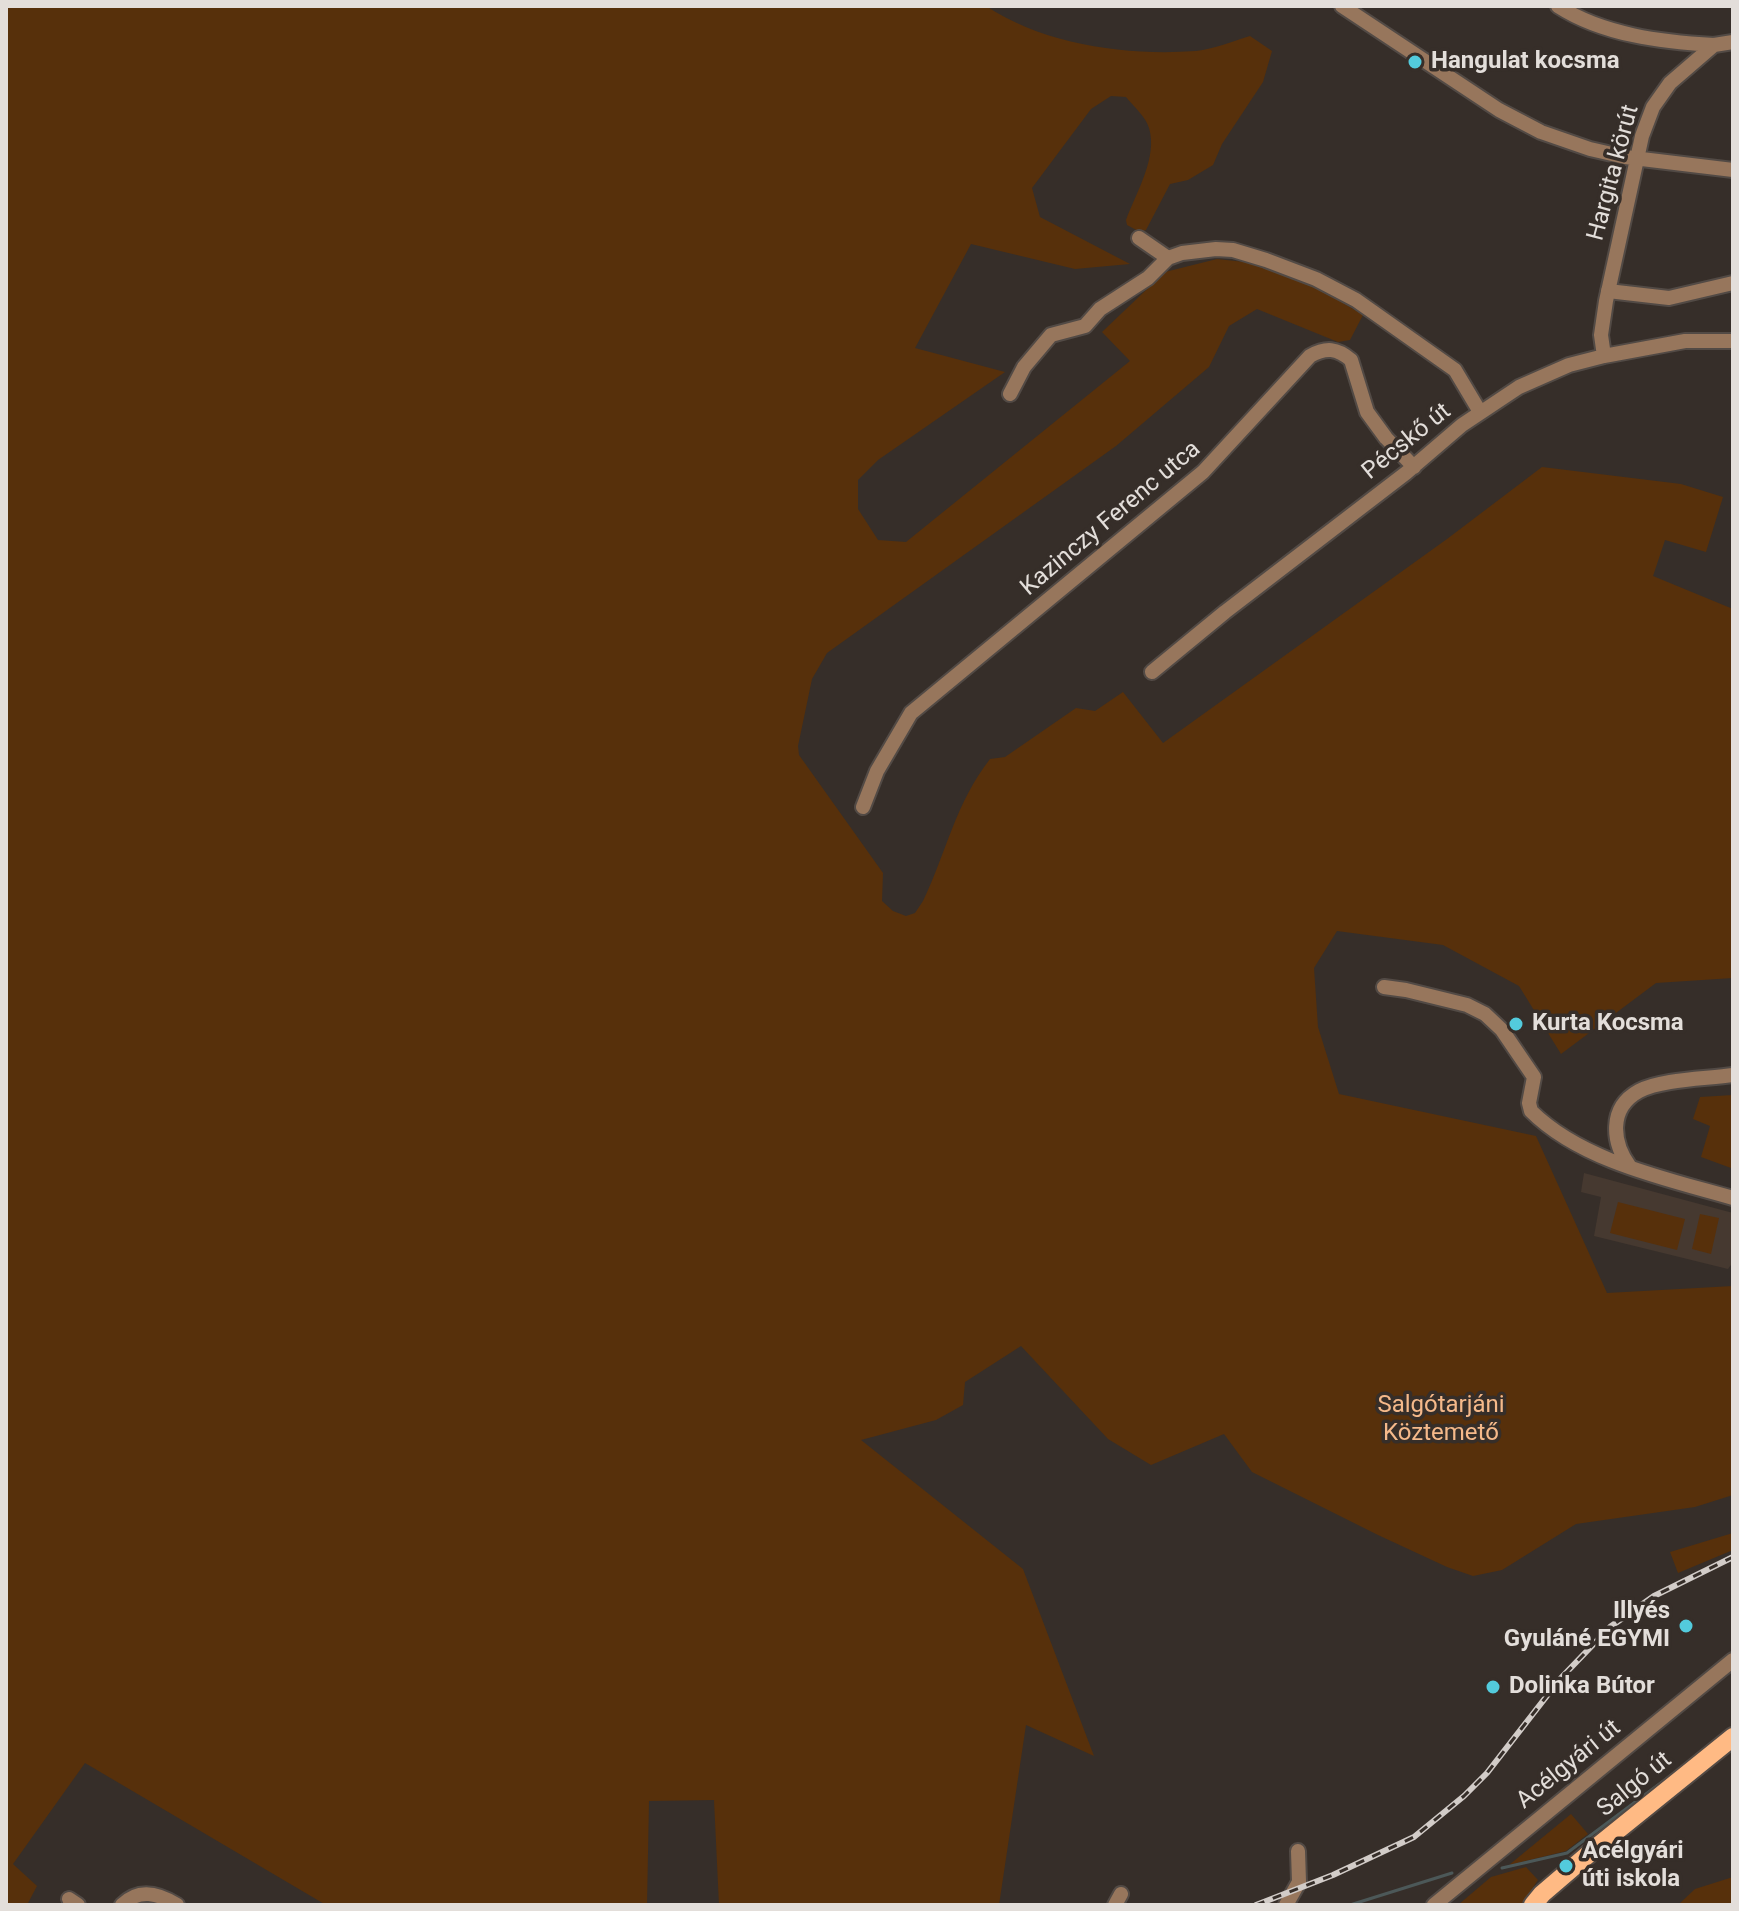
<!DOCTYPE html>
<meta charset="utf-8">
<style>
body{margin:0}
#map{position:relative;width:1739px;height:1911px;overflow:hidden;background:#362e29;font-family:Roboto,sans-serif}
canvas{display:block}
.frame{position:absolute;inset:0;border:8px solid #e3deda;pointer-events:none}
</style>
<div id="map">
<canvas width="1739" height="1911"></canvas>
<div class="frame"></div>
</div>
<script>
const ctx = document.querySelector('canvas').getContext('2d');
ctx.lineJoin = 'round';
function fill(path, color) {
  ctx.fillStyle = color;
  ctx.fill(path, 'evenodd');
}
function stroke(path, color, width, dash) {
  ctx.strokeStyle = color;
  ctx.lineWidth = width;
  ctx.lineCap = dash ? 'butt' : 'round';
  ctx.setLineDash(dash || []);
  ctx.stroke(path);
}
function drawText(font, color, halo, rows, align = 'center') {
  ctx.font = font + ' Roboto,sans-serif';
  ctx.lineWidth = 7;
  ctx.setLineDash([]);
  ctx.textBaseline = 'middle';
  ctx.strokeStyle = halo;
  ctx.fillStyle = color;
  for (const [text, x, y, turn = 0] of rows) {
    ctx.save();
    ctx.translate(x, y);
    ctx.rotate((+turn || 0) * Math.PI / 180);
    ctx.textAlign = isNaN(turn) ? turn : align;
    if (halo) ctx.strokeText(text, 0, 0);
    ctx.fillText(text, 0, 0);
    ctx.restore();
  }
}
fill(new Path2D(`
 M1584 1173 1733 1213V1262L1728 1269 1594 1236 1601 1197 1581 1192Z`), '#463930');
fill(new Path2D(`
 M6 6H986C1045 45 1126 56 1196 51 1214 49 1233 41 1250 36L1272 51 1263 82 1222 144 1213 165 1188 180 1170 184 1146 230 1140 232 1127 225 1126 220C1136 193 1158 157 1149 128 1146 117 1133 106 1126 97L1111 96 1091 109 1032 188 1040 217 1130 264 1075 269 971 244 915 348 1005 372 878 460 858 480V509L878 540 906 542 1130 361 1102 332 1165 272 1217 259 1254 263 1320 289 1363 315 1350 340 1338 342 1257 309 1229 326 1209 367 1116 446 827 653 812 679 798 746 799 755 883 873 882 901 893 911 906 916 915 913 923 901C947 851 955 804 990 759L1005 757 1076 708 1095 711 1123 692 1163 743 1447 539 1542 467 1681 484 1723 497 1706 552 1665 540 1653 576 1733 609V978L1656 983 1561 1054 1519 986 1443 945 1337 931 1314 968 1318 1027 1339 1094 1536 1136 1607 1293 1733 1286V1495L1695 1507 1576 1524 1502 1570 1473 1576 1447 1567 1378 1535 1252 1472 1224 1434 1151 1465 1108 1439 1021 1346 965 1382 963 1405 936 1420 861 1440 1023 1569 1094 1756 1026 1725 999 1905H719L714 1800 649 1801 647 1905H326L85 1763 13 1864 37 1886 27 1905H6Z
 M1733 1095V1162L1731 1168 1701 1157 1710 1126 1693 1119 1700 1097Z
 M1618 1202 1685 1219 1677 1250 1610 1233Z
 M1700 1214 1719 1218 1711 1254 1692 1249Z
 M1733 1533V1550L1678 1573 1670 1552Z
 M1571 1814 1588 1834 1566 1851 1509 1865Z
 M1526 1867 1538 1880 1521 1905H1458L1491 1877Z
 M1733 1877V1905H1678L1695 1889Z`), '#57300b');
stroke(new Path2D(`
 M1502 1868 1567 1853 1674 1773
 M1350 1905 1452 1873`), '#4c5858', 3);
const minor = new Path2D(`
 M1342 6 1499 110 1541 132 1590 149 1625 157 1733 170
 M1558 6C1603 35 1662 42 1714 45
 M1139 238 1168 258
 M1608 291 1669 298 1733 283
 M1604 356 1601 335 1606 301 1642 136 1653 107 1670 83 1714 45 1733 42
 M1010 394 1024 367 1051 335 1085 326 1100 309 1148 278 1168 258 1182 253 1216 249 1233 250 1266 260 1316 279 1356 300 1455 370 1480 412
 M1152 672 1225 612 1406 473 1462 425 1519 387 1569 365 1604 356 1685 341H1733
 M863 807 877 771 911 713 1203 472 1310 356C1326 347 1337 348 1351 360L1367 412 1386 438 1414 467
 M1384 987 1406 990 1467 1005 1485 1014 1502 1030 1534 1077 1529 1103 1531 1111C1581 1161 1667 1179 1733 1198
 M1630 1167C1612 1143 1608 1108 1639 1091 1662 1079 1706 1079 1733 1075
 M69 1899 78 1905
 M122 1905C139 1888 158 1893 177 1905
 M1115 1905 1121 1894
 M1286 1905 1299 1882 1298 1851
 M1434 1905 1733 1660`);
const major = new Path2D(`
 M1533 1905 1542 1894 1598 1846 1733 1737`);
stroke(minor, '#524a45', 18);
stroke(major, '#524a45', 22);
stroke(minor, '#97765c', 14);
stroke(major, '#ffba84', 18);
const rail = new Path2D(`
 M1256 1905 1333 1875 1414 1837 1464 1796 1487 1773 1560 1679 1610 1627 1654 1596 1733 1557`);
stroke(rail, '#d2ccc8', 6);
stroke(rail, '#362e29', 3, [9]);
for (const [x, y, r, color] of [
 [1415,62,8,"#53cbdc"],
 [1516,1024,8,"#53cbdc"],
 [1686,1626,8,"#53cbdc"],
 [1493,1687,8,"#53cbdc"],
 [1566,1866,8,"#53cbdc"]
]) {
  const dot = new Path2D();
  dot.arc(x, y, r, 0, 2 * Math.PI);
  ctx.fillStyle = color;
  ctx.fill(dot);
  stroke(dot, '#362e29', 3);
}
drawText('bold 24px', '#e3deda', '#362e29', [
 ["Hangulat kocsma",1431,62],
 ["Kurta Kocsma",1532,1024],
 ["Illyés",1670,1612,"right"],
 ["Gyuláné EGYMI",1670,1640,"right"],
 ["Dolinka Bútor",1509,1687],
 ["Acélgyári",1582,1852],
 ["úti iskola",1582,1880]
], 'left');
drawText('24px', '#e3deda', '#362e29', [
 ["Hargita körút",1614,173,-75],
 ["Pécskő út",1407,442,-39],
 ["Kazinczy Ferenc utca",1111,519,-40],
 ["Acélgyári út",1569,1765,-39],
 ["Salgó út",1635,1785,-39]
]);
drawText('24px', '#f5b98a', '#362e29', [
 ["Salgótarjáni",1441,1406],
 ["Köztemető",1441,1434]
]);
</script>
